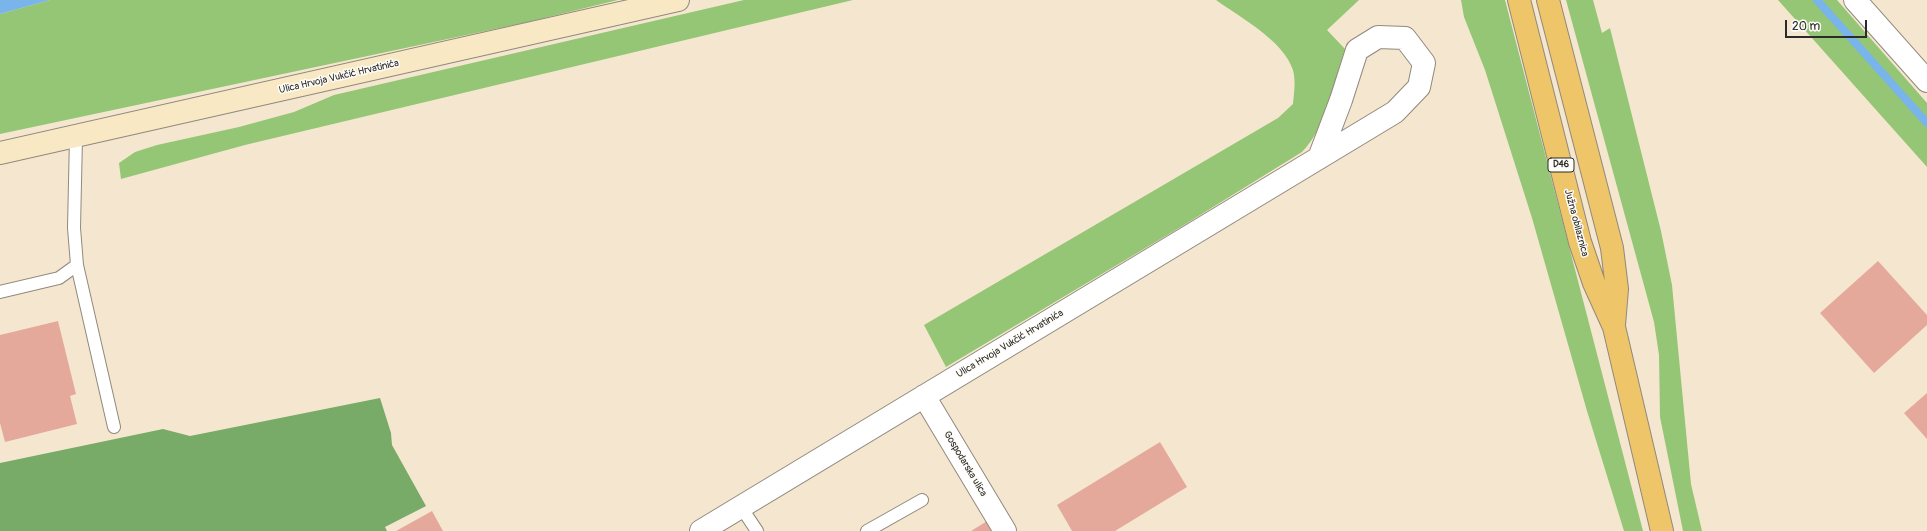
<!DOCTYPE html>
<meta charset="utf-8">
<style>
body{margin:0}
#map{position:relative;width:1927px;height:531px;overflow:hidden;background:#f5e7cf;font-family:Pangolin,sans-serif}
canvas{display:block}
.scale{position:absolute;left:1785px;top:20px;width:82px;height:18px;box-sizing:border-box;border:2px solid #2b2b2b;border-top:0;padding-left:5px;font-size:12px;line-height:14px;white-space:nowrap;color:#2b2b2b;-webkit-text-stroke:3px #fdfcf7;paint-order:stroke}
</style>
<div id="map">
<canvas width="1927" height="531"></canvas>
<div class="scale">20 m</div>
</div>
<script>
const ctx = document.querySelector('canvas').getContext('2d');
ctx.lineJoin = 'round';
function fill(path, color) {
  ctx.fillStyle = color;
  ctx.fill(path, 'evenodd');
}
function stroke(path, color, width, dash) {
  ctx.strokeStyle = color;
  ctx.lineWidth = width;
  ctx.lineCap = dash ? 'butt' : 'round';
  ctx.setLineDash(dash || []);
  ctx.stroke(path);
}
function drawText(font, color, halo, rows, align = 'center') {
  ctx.font = font + ' Pangolin,sans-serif';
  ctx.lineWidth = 3;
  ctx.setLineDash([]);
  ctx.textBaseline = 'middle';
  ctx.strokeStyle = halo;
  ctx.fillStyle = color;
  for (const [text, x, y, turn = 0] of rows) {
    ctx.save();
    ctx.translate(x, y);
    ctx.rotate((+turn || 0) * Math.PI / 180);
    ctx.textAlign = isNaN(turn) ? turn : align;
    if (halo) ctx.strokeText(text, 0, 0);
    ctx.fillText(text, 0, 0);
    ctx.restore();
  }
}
fill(new Path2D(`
 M50 0H618L528 22 0 134V14Z
 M744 0H853L245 145 121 179 119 163 135 152 157 145 239 127 294 112 334 95Z
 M1216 0H1359L1327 30 1345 49C1333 82 1327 127 1302 152L1184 225 946 367 924 325 1278 118 1293 104C1294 93 1296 81 1293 70 1283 40 1241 18 1216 0Z
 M1461 0H1505L1643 531H1624L1587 411 1532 218 1485 70 1464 17Z
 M1566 0H1593L1602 33 1610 28 1661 231 1672 285 1691 484 1702 531H1683L1660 417 1659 355 1654 322Z
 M1778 0H1837L1927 103V167Z`), '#94c676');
fill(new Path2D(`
 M380 398 391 433 392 445 426 506 385 527 387 531H0V463L163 429 190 436Z`), '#77ab67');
fill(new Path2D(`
 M0 0H50L0 14Z`), '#79b4eb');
stroke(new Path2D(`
 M1817 0 1927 123`), '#79b4eb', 8);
fill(new Path2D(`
 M1878 261 1927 315V325L1874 373 1820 313Z
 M58 321 76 394 70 396 77 424 5 442 0 423V335Z
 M1927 393V439L1904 413Z
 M1160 442 1187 487 1115 531H1072L1057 505Z
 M432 511 443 531H396Z
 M992 518 1000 531H971Z`), '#e5a99c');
const service = new Path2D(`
 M76 137 74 228 77 265 114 427
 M0 292 59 278 77 265
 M741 507 757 531
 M867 531 922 500`);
const minor = new Path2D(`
 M1855 0 1927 81
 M924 396 1005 531
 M701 531 1395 112 1419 87 1424 63 1405 38 1378 37 1357 50 1341 100 1319 158`);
const secondary = new Path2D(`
 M0 153 678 0`);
const primary = new Path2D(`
 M1519 0 1580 242 1594 283 1614 327 1662 531
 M1548 0 1612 248 1617 289 1614 325`);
stroke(service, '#90897d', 14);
stroke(minor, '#90897d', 24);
stroke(secondary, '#90897d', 24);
stroke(primary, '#90897d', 24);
stroke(service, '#fff', 12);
stroke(minor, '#fff', 22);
stroke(secondary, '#f8e8c3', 22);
stroke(primary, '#eec569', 22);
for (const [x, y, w] of [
 [1561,165,26]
]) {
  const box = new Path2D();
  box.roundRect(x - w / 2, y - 7, w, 14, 3);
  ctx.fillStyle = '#fdfcf7';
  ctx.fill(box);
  stroke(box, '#2b2b2b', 1);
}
drawText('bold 9px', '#2b2b2b', null, [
 ["D46",1561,165]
]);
drawText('10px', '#2b2b2b', '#fdfcf7', [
 ["Ulica Hrvoja Vukčić Hrvatinića",339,77,-13],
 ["Južna obilaznica",1576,223,75],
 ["Ulica Hrvoja Vukčić Hrvatinića",1010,344,-31],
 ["Gospodarska ulica",965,464,59]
]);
</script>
